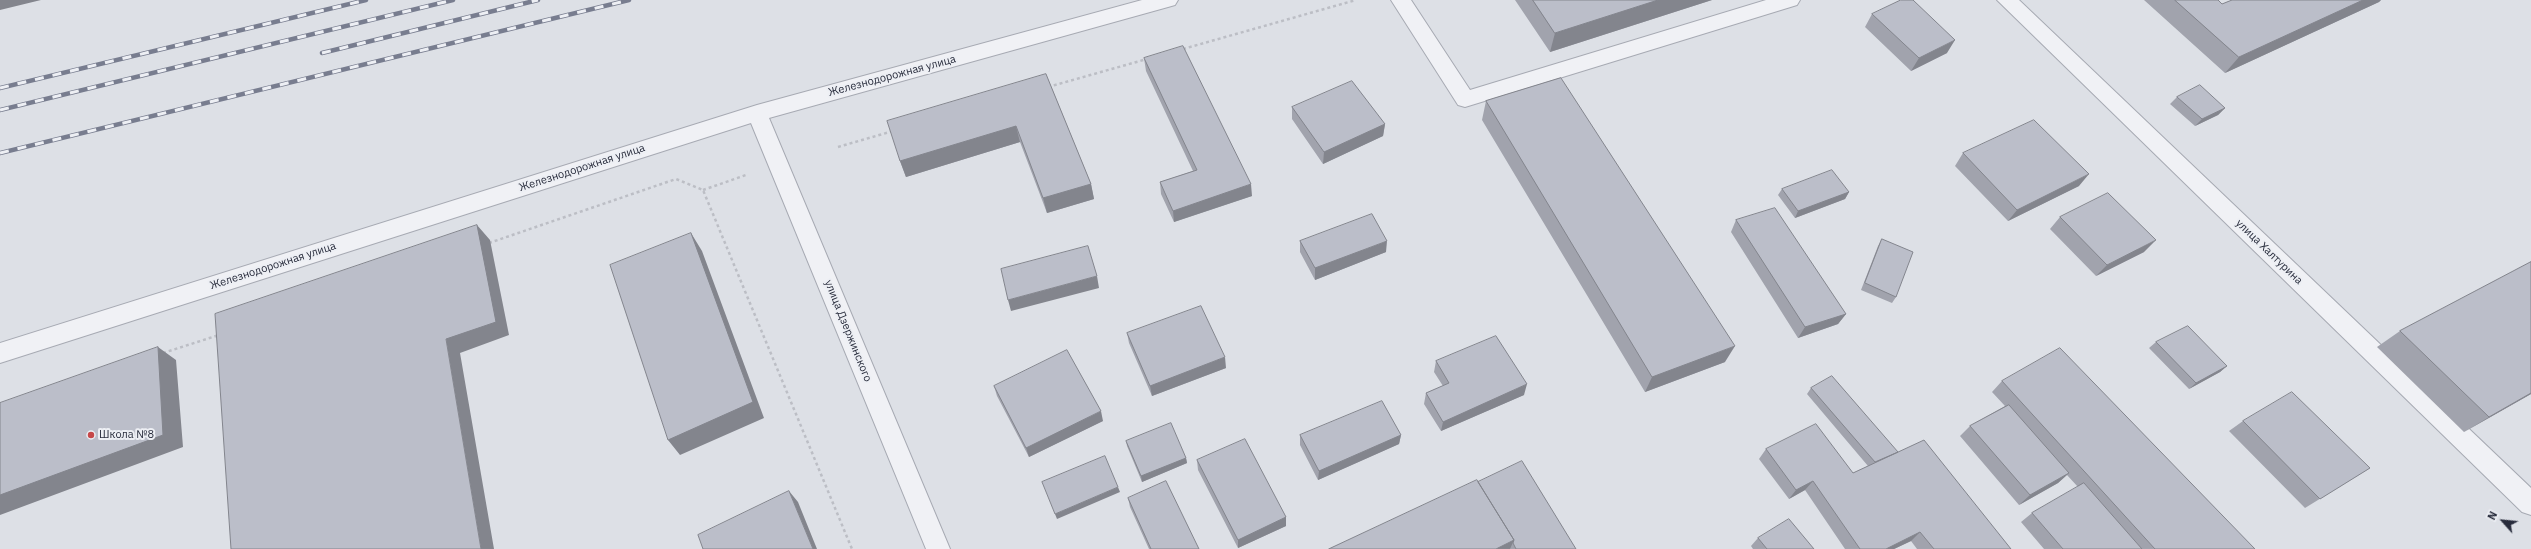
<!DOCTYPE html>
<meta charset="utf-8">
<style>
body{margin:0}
#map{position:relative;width:2531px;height:549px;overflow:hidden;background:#dde0e6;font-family:"IBM Plex Sans",sans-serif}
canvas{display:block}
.north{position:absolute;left:2483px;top:501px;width:40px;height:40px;-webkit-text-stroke:3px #edeff4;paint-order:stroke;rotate:297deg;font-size:11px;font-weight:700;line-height:16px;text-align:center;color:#282c3c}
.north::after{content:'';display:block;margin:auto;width:14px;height:18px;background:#282c3c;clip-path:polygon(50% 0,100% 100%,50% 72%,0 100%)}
</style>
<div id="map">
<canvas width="2531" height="549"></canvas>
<div class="north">N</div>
</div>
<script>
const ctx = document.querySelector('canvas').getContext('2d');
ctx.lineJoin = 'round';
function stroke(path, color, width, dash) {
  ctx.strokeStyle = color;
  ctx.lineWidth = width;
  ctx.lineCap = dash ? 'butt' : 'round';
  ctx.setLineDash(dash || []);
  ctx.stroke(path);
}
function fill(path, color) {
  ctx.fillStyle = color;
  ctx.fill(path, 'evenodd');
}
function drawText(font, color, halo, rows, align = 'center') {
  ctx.font = font + ' "IBM Plex Sans",sans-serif';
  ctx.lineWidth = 4;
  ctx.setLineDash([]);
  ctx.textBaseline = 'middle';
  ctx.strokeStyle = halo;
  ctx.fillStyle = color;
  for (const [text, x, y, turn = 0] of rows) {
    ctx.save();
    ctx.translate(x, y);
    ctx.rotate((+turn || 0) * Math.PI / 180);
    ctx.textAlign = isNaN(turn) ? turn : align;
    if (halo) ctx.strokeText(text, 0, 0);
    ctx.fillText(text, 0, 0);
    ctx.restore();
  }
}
const minor = new Path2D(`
 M1142 0H1178L1175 5 1168 7 769 118 950 549H926L751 123 0 363V343L757 105Z
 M1391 0H1411L1470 90 1766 0H1800L1797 5 1465 107 1458 105Z
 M1997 0H2019L2531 488V515L2522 512Z`);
stroke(minor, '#a7aab3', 2);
stroke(new Path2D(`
 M1183 49 1356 0
 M1048 87 1147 59
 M838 147 893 131
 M703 190 746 175
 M489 243 676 179 703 190 852 549
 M163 353 219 335`), '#bcbec5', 2.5, [3, 3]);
fill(minor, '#f0f1f5');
const rail = new Path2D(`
 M322 53 538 0
 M0 88 366 0
 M0 110 453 0
 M0 153 629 0`);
stroke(rail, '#787d8f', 4.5);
stroke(rail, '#edeff4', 3, [9]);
fill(new Path2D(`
 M1515 0H1712L1550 52Z
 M2144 0H2218L2222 4 2232 0H2381L2379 2 2225 73Z
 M1872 14 1947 53 1911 71 1865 27Z
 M1144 58 1252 196 1174 222 1161 194 1160 182 1193 171 1146 71Z
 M1046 74 1091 184 1094 199 1047 213 1020 142 906 177 900 161Z
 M2177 97 2225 108 2218 115 2195 126 2170 104Z
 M1486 101 1725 362 1645 392 1482 120Z
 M1292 107 1385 124 1383 136 1323 164 1292 119Z
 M1963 153 2079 186 2008 221 1955 166Z
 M1782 189 1849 192 1845 199 1795 218 1778 195Z
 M2060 217 2144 252 2096 276 2050 229Z
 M1736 220 1846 314 1838 324 1798 338 1731 232Z
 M1882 239 1896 297 1892 303 1861 290 1878 246Z
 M1300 241 1386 252 1315 280 1300 252Z
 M2531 262V394L2464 432 2377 347 2400 331Z
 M1127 333 1226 368 1152 396 1129 343Z
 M2156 342 2227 366 2220 372 2189 389 2149 348Z
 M1436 361 1524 395 1441 431 1424 404 1426 393 1443 386 1434 372Z
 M2002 381 2255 549H2044L2021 522 2032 513 2078 487 2067 475 2058 483 2019 505 1960 436 1970 426 2005 406 1992 392Z
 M994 386 1103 421 1029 457 997 396Z
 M1811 388 1898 452 2011 549H1917L1911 541 1894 549H1845L1805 490 1789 499 1759 459 1766 449 1853 473 1868 466 1807 394Z
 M2243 421 2370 468 2305 508 2229 431Z
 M1300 435H1401L1399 444 1318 480 1300 445Z
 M1126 441 1186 458 1187 463 1142 482 1127 446Z
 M1197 460 1286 517V526L1238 548 1198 470Z
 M1478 482 1576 549H1329Z
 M1128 498 1199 549H1149L1130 507Z
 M1758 538 1814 549H1753L1751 546Z`), '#a1a3ad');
fill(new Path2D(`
 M0 0H41L0 10Z
 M1658 0H1712L1550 52 1555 33Z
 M2363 0H2381L2379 2 2225 73 2239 57Z
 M1955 40 1947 53 1911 71 1919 58Z
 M2225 108 2218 115 2195 126 2202 119Z
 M1385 124 1383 136 1323 164 1324 152Z
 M1016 126 1020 142 906 177 900 161Z
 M2089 174 2079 186 2008 221 2017 210Z
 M1091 184 1094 199 1047 213 1043 198Z
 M1251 184 1252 196 1174 222 1173 211Z
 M1849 192 1845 199 1795 218 1798 211Z
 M477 225 490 240 509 335 460 353 494 549H481L446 339Z
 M691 233 702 251 764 418 680 455 668 440Z
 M2156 240 2144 252 2096 276 2107 265Z
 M1387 241 1386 252 1315 280V268Z
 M1097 276 1099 288 1011 311 1008 300Z
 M1846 314 1838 324 1798 338 1805 327Z
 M1735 346 1725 362 1645 392 1652 377Z
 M158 347 176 360 183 447 0 515V495Z
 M1225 357 1226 368 1152 396 1150 386Z
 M2227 366 2220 372 2189 389 2196 383Z
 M1527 384 1524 395 1441 431 1443 422Z
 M2531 393V394L2464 432 2489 417Z
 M1101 411 1103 421 1029 457 1026 448Z
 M1401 435 1399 444 1318 480 1319 471Z
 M1186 458 1187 463 1142 482 1141 476Z
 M2069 473 2058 483 2019 505 2030 495Z
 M1813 481 1805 490 1789 499 1796 490Z
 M1118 487 1120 492 1057 519 1055 514Z
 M789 491 798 502 817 549H813Z
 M1286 517V526L1238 548V540Z
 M1920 532 1911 541 1894 549H1886Z
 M1514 540 1510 549H1496Z`), '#83858d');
const building = new Path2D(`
 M1533 0H1658L1555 33Z
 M1901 0H1913L1955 40 1919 58 1872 14Z
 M2175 0H2218L2222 4 2232 0H2363L2239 57Z
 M1183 46 1251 184 1173 211 1160 182 1197 170 1144 58Z
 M1046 74 1091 184 1043 198 1016 126 900 161 887 121Z
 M1561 78 1735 346 1652 377 1486 101Z
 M1352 81 1385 124 1324 152 1292 107Z
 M2200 85 2225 108 2202 119 2177 97Z
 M2034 120 2089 174 2017 210 1963 153Z
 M1832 170 1849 192 1798 211 1782 189Z
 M2108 193 2156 240 2107 265 2060 217Z
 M1775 208 1846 314 1805 327 1736 220Z
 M1372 214 1387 241 1315 268 1300 241Z
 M477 225 496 322 446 339 481 549H231L215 314Z
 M691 233 753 402 668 440 610 265Z
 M1882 239 1913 252 1896 297 1865 283Z
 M1088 246 1097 276 1008 300 1001 269Z
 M2531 262V393L2489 417 2400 331Z
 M1201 306 1225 357 1150 386 1127 333Z
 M2188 326 2227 366 2196 383 2156 342Z
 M1496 336 1527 384 1443 422 1426 393 1449 383 1436 361Z
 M158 347 163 435 0 495V403Z
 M2060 348 2255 549H2155L2002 381Z
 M1067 350 1101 411 1026 448 994 386Z
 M1832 376 1898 452 1875 462 1811 388Z
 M2292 392 2370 468 2320 499 2243 421Z
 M1382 401 1401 435 1319 471 1300 435Z
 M2009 405 2069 473 2030 495 1970 426Z
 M1171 423 1186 458 1141 476 1126 441Z
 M1816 424 1853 473 1924 440 2011 549H1934L1920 532 1886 549H1860L1813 481 1796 490 1766 449Z
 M1245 439 1286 517 1238 540 1197 460Z
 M1105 456 1118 487 1055 514 1042 482Z
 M1522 461 1576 549H1516L1513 543 1514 540 1478 482Z
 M1477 480 1514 540 1496 549H1329Z
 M1166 481 1199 549H1151L1128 498Z
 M2084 483 2142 549H2063L2032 513Z
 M789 491 813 549H703L698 535Z
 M1789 519 1814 549H1767L1758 538Z`);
fill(building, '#bbbec9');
stroke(building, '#83858d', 1);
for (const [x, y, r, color] of [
 [91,435,4,"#c64849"]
]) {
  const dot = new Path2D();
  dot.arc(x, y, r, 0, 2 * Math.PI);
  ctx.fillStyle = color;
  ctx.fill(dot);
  stroke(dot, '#edeff4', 1.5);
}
drawText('11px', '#282c3c', '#edeff4', [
 ["Железнодорожная улица",892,76,-15],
 ["Железнодорожная улица",582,168,-18],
 ["улица Халтурина",2269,252,44],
 ["Железнодорожная улица",273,266,-18],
 ["улица Дзержинского",848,331,68]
]);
drawText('11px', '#282c3c', '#edeff4', [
 ["Школа №8",99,435]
], 'left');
</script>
